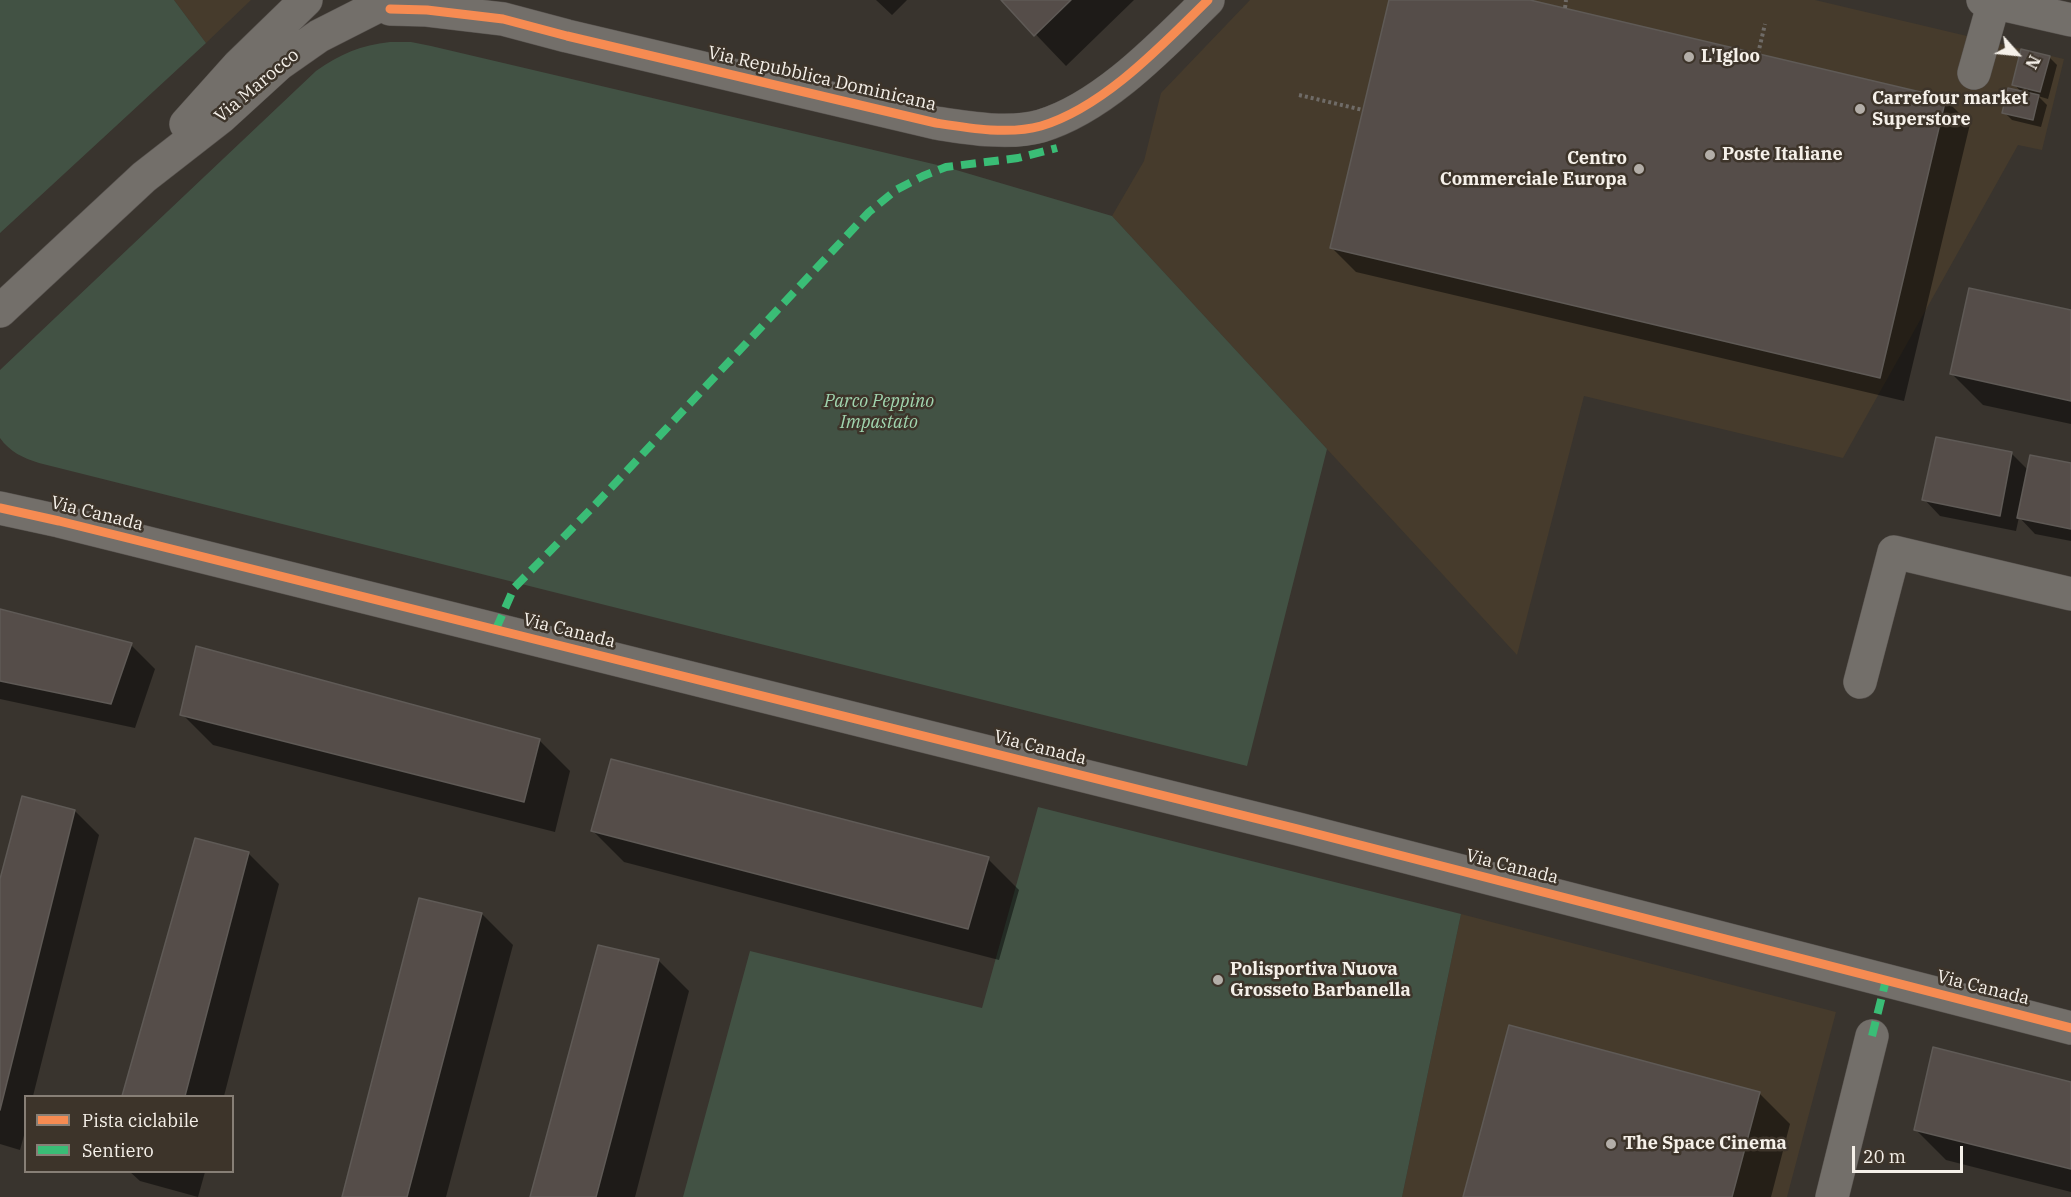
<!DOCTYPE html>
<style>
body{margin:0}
#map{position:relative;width:2071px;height:1197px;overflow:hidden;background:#39342e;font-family:"IBM Plex Serif",serif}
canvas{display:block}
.legend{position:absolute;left:24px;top:1095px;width:210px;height:78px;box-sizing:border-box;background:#3d342a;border:2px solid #877f76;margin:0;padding:8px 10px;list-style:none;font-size:18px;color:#f5f0e9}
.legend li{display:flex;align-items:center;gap:12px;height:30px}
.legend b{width:30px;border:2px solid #877f76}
.north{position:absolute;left:1987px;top:24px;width:60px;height:60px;-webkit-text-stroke:4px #3d342a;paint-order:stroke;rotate:117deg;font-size:16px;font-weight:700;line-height:24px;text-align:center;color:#f5f0e9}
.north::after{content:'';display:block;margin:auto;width:21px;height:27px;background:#f5f0e9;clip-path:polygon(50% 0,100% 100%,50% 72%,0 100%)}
.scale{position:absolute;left:1852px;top:1146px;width:111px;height:27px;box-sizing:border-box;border:3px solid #f5f0e9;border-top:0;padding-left:8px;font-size:18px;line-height:21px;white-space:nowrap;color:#f5f0e9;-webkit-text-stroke:4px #3d342a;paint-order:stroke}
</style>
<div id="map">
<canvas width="2071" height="1197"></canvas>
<ul class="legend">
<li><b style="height:8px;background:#f68b52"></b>Pista ciclabile</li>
<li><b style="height:8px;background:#3abd76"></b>Sentiero</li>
</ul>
<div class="north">N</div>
<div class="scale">20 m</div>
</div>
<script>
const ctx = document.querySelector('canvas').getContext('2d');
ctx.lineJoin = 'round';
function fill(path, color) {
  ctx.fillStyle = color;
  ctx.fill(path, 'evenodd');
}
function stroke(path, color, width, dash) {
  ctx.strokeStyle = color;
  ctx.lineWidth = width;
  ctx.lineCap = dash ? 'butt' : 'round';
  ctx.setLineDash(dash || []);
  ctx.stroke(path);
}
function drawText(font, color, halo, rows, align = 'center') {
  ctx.font = font + ' "IBM Plex Serif",serif';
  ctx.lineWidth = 5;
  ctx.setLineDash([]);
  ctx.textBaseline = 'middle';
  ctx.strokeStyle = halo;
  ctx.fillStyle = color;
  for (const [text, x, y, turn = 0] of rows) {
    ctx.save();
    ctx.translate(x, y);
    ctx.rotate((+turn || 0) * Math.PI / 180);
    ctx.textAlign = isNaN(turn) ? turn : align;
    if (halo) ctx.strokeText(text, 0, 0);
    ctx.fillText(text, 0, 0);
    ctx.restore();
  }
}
fill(new Path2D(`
 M174 0H251L206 43Z
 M1250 0H1815L2064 59 2042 150 2018 145 1843 458 1584 396 1517 655 1112 216 1144 161 1161 93Z
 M1461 914 1836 1012 1787 1197H1402Z`), '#463b2c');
fill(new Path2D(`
 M0 0H174L206 43 0 233Z
 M390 42H411L431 46 946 167 1112 216 1327 449 1247 766 39 463C23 458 10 452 0 438V370L316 71C340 54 361 45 390 42Z
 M1038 807 1461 914 1402 1197H683L750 951 982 1008Z`), '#425244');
fill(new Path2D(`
 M876 0H907L892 15Z
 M1003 0H1134L1066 66Z
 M1391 0H1523L1945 99 1970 124 1904 401 1356 272 1332 248Z
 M2049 57 2057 65 2048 99 2038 96 2047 105 2041 127 2012 120 2004 112 2022 93 2014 84Z
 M2071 312V424L1983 405 1952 374Z
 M1937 439 2012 454 2028 470 2071 465V541L2035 534 2019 517 2016 531 1940 516 1924 499Z
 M0 611 131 645 155 669 135 728 0 699Z
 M182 714 539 740 570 771 555 832 213 745Z
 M75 811 99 835 33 1096H26V1128L20 1150 0 1144V885Z
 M593 831 988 859 1019 890 999 960 624 862Z
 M196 840 248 853 279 884 224 1096H124Z
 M482 914 513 945 446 1197H344Z
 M658 960 689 991 635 1197H532Z
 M2071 1083V1192L1946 1160 1915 1129Z
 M1759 1093 1790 1124 1771 1197H1464Z
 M130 1172H205L198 1197 140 1181Z`), '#0007');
const building = new Path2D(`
 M1001 0H1071L1034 36Z
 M1389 0H1530L1946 98 1880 378 1330 248Z
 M2021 49 2050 56 2040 92 2012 85Z
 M2008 88 2039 95 2033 120 2002 113Z
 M1969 288 2071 310V401L1950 374Z
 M1936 437 2012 452 2000 516 1922 500Z
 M2030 455 2071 463V529L2017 518Z
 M0 609 132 643 111 704 0 681Z
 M196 646 540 739 524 802 180 715Z
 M611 759 989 857 968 929 591 831Z
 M22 796 75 810 0 1110V879Z
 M195 838 249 852 185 1096H122Z
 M419 898 482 913 407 1197H342Z
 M598 945 659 959 596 1197H530Z
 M1509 1025 1760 1092 1732 1197H1463Z
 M1933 1047 2071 1082V1169L1914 1130Z`);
fill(building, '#554d49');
stroke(building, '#5f5a56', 1.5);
const minor = new Path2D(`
 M1983 0 2071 20
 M390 9 427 10 503 19 567 36 936 123C968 128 1009 135 1041 126 1104 107 1162 45 1208 0
 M1974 73 1994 2
 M186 124 238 66 306 0
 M0 311 144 177 221 117 279 64 319 36 376 7
 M0 508 59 521 1298 829 2071 1028
 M1860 682 1894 552 2071 594
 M1832 1197 1872 1036`);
stroke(minor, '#57524e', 34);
stroke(new Path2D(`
 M1565 8 1566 0
 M1758 54 1765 24
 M1299 95 1363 110`), '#6f6b67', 4, [3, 3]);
stroke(minor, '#736f6a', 33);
stroke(new Path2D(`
 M496 629 514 588 593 507 869 212 896 190 923 176 946 167 1018 158 1057 148
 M1872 1036 1886 980`), '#3abd76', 8, [15, 8]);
stroke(new Path2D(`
 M390 9 427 10 503 19 567 36 936 123C968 128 1009 135 1041 126 1104 107 1162 45 1208 0
 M0 508 59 521 1298 829 2071 1028`), '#f68b52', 9);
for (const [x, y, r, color] of [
 [1689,57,6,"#b3aea8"],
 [1860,109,6,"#b3aea8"],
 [1710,155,6,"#b3aea8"],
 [1639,169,6,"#b3aea8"],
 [1218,980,6,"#b3aea8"],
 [1611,1144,6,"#b3aea8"]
]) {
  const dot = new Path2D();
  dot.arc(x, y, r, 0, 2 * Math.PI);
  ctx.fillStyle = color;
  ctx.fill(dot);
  stroke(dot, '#3d342a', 2);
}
drawText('bold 18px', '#f5f0e9', '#3d342a', [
 ["L'Igloo",1701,57],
 ["Carrefour market",1872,99],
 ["Superstore",1872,120],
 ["Poste Italiane",1722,155],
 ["Centro",1627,159,"right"],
 ["Commerciale Europa",1627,180,"right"],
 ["Polisportiva Nuova",1230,970],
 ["Grosseto Barbanella",1230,991],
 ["The Space Cinema",1623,1144]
], 'left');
drawText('18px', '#f5f0e9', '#3d342a', [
 ["Via Repubblica Dominicana",822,79,13],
 ["Via Marocco",257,86,-40],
 ["Via Canada",97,514,14],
 ["Via Canada",569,631,14],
 ["Via Canada",1040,748,14],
 ["Via Canada",1512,867,14],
 ["Via Canada",1983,988,14]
]);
drawText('italic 18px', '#a1d5af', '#3d342a', [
 ["Parco Peppino",879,402],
 ["Impastato",879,423]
]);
</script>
